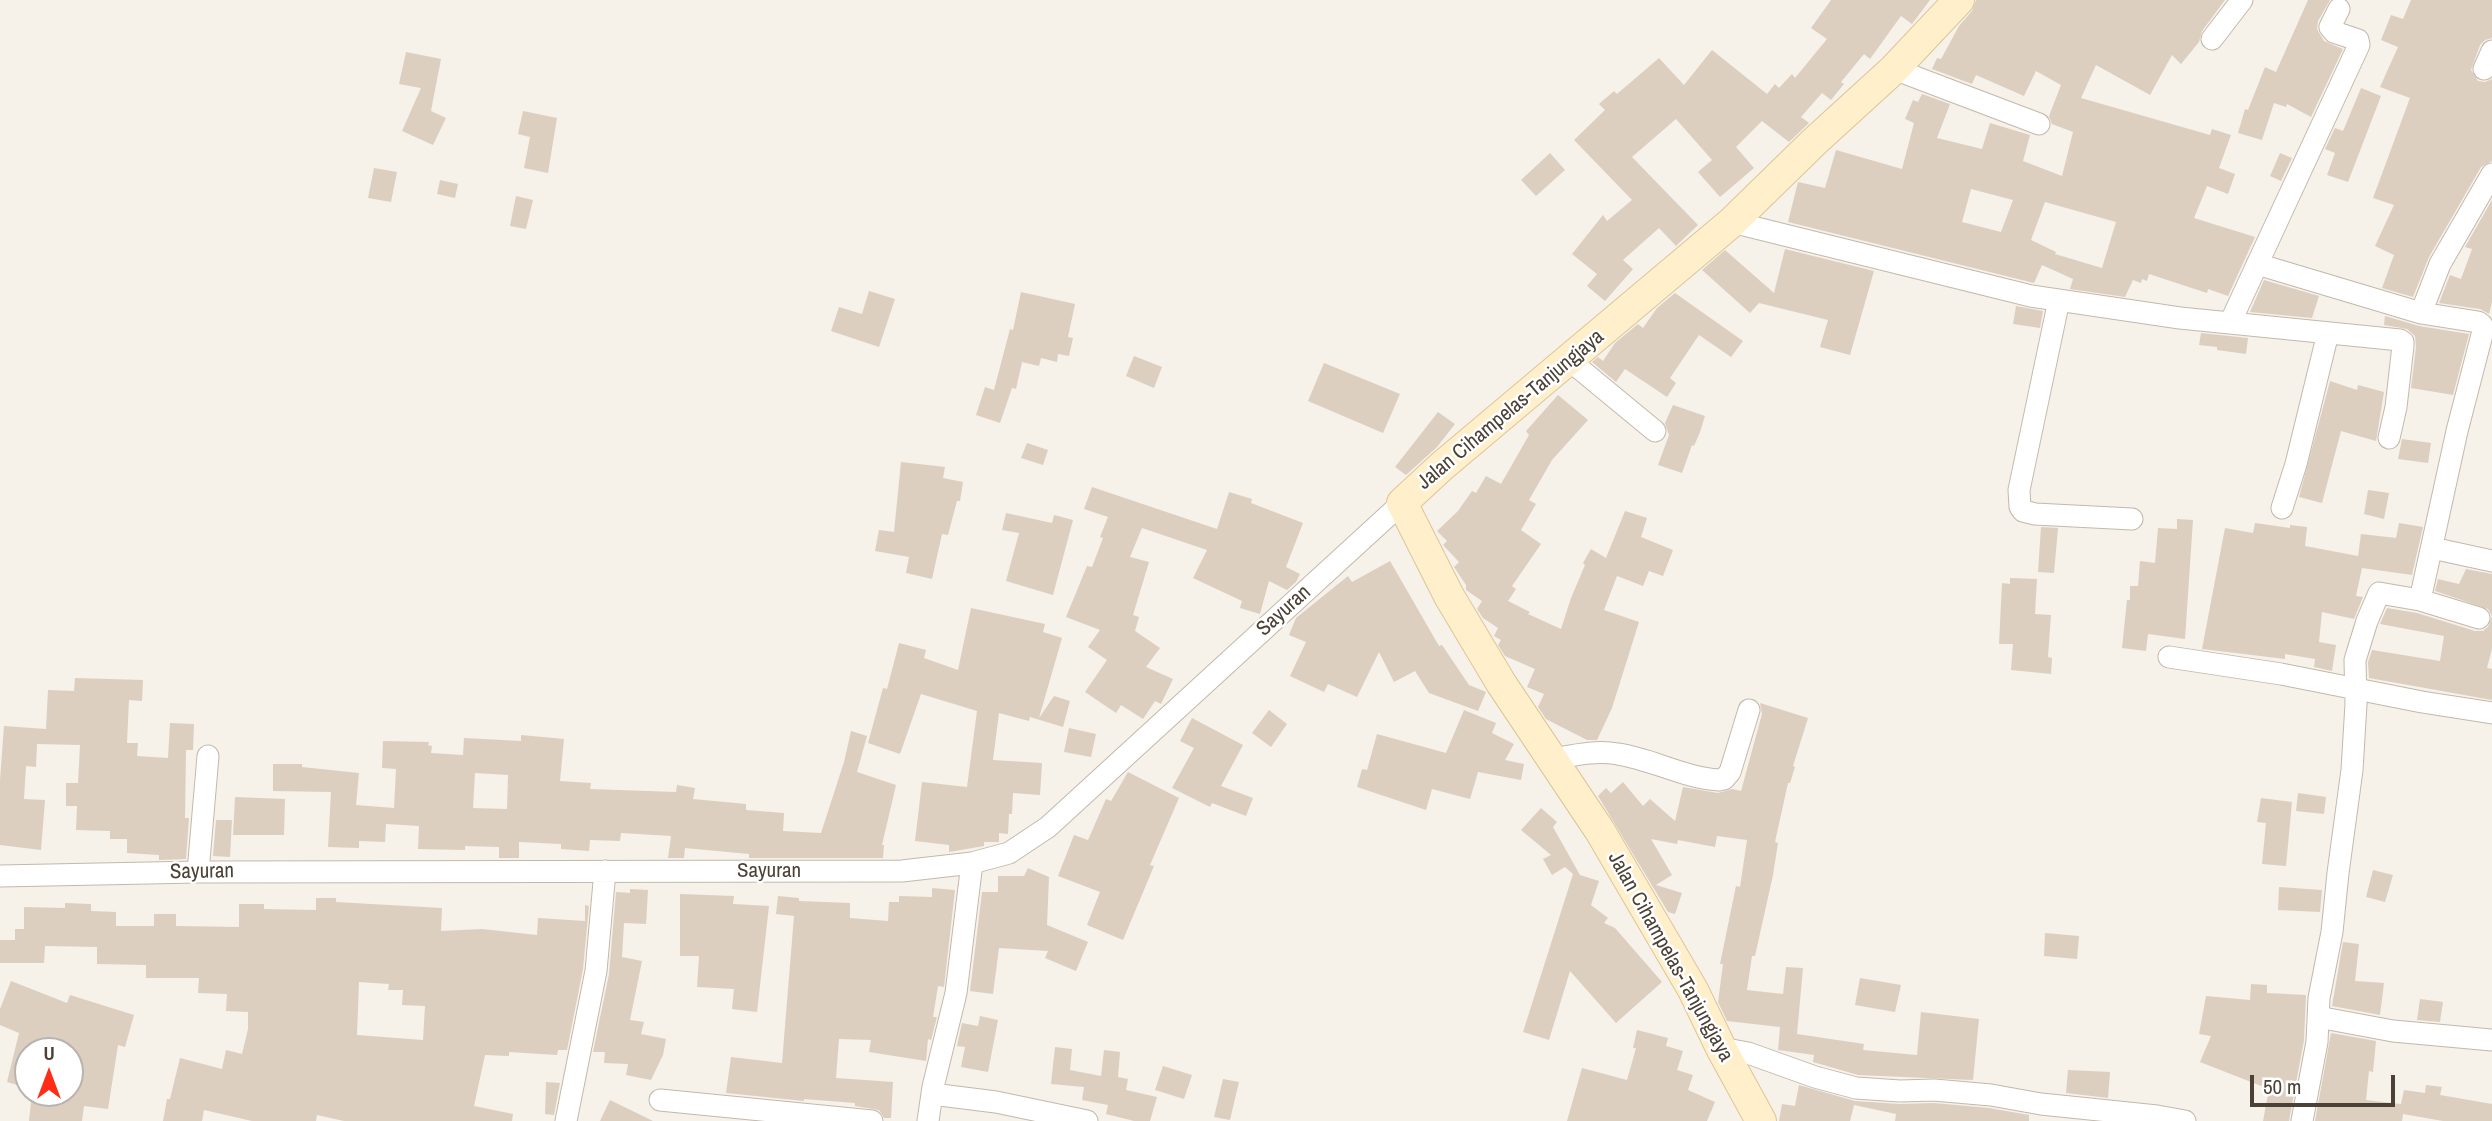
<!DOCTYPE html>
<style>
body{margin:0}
#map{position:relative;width:2492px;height:1121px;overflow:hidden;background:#f6f1e9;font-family:"Archivo Narrow",sans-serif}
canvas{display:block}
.north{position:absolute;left:14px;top:1037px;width:70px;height:70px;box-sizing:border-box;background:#fff;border:2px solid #b7b3af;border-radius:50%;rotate:0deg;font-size:19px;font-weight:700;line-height:28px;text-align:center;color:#4b4136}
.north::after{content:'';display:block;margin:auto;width:24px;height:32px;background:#ff2c17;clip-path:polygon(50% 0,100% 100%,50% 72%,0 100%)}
.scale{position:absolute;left:2250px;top:1075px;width:145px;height:32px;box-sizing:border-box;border:4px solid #4b4136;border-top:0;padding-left:9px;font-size:21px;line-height:24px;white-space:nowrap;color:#4b4136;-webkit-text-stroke:5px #fff;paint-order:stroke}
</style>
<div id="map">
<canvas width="2492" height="1121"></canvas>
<div class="north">U</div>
<div class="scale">50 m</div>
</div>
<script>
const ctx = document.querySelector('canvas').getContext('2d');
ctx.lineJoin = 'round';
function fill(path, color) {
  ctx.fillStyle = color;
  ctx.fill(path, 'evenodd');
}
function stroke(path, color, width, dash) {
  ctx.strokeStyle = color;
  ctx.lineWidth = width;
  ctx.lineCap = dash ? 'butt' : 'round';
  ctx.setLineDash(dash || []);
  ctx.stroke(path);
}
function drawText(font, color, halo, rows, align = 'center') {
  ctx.font = font + ' "Archivo Narrow",sans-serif';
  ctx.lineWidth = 5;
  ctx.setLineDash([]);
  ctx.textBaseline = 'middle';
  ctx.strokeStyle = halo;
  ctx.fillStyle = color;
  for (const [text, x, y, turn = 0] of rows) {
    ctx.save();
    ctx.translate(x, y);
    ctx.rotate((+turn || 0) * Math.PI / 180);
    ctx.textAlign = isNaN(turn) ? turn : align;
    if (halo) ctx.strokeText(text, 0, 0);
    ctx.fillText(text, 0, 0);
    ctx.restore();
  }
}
fill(new Path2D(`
 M1831 0H1930L1912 24 1901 16 1870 59 1864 54 1841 82 1844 84 1831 100 1822 93 1801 117 1809 123 1789 142 1762 121 1736 147 1754 168 1720 197 1698 172 1712 160 1676 119 1632 157 1698 225 1676 246 1659 228 1623 260 1633 269 1605 301 1587 286 1597 274 1572 254 1603 215 1607 221 1632 200 1574 140 1605 110 1599 104 1614 91 1617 94 1659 58 1684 85 1712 50 1767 94 1775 84 1779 88 1792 74 1795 78 1827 39 1811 28Z
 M1976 0H2225L2202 31 2199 42 2181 64 2172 55 2150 95 2096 65 2081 98 2210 135 2212 129 2231 135 2219 168 2235 174 2228 194 2207 186 2194 218 2255 237 2228 296 2208 289 2207 293 2149 274 2147 281 2142 279 2141 283 2133 280 2125 297 2070 289 2073 279 2042 265 2034 283 1788 222 1798 182 1825 188 1836 150 1902 169 1914 123 1905 119 1913 100 1918 102 1922 94 1950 104 1937 138 1982 149 1990 123 2030 135 2023 161 2062 176 2073 132 2052 124 2049 116 2061 85 2036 71 2024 96 1976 75 1972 84 1932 69 1937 58 1941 59 1959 26 1972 11ZM1971 189 2013 200 2001 232 1962 222ZM2045 202 2116 222 2102 268 2055 254 2056 252 2031 240Z
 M2308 0H2330L2318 21 2317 29 2324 41 2343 49 2311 117 2287 104 2286 107 2274 103 2262 140 2238 133 2245 109 2248 110 2265 67 2276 72Z
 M2411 0H2492V38L2485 40 2480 45 2471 70 2478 81 2485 82 2492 79V161L2481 167 2429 257 2413 297 2382 288 2394 255 2375 246 2394 205 2373 198 2410 98 2380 87 2398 47 2381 40 2391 15 2403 19Z
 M406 52 441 59 431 111 446 118 433 145 402 131 421 88 399 84Z
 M2361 88 2381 96 2348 182 2327 175 2335 153 2325 149 2335 128 2343 131Z
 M523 111 557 118 548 173 524 168 530 137 518 134Z
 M1550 153 1565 170 1536 196 1521 180Z
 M2280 153 2292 158 2281 181 2270 176Z
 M374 168 397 172 391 202 368 198Z
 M440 180 458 184 455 198 437 194Z
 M516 196 533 200 526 229 510 226Z
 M2492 200V302L2489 314 2480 309 2439 303 2450 275 2461 279 2472 249 2465 247Z
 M1785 249 1874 271 1850 355 1820 347 1828 320 1759 303 1750 313 1702 270 1725 250 1774 293Z
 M2264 280 2319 296 2312 318 2250 312Z
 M869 291 895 299 879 347 831 331 839 307 862 314Z
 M1021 292 1075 304 1068 337 1073 338 1069 356 1058 354 1057 362 1041 358 1039 366 1022 362 1016 389 1012 388 1000 423 976 415 985 387 994 390 1010 329 1013 330Z
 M1675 293 1743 341 1731 357 1699 335 1670 378 1676 383 1667 397 1625 369 1616 382 1592 362 1598 357 1603 361 1615 343 1638 324 1643 328 1657 308Z
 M2016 306 2043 311 2040 328 2013 324Z
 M2385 316 2419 326 2469 334 2453 395 2411 388 2416 347 2415 336 2407 329 2384 325Z
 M2201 333 2248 338 2246 354 2217 350V347L2199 345Z
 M1134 356 1162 367 1154 388 1126 376Z
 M1324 363 1400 394 1383 433 1308 401Z
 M2330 381 2357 390 2358 385 2384 392 2376 441 2341 431 2322 503 2299 497Z
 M1558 395 1588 420 1552 460 1529 500 1536 504 1521 530 1541 544 1512 586 1516 589 1508 601 1530 612 1528 614 1561 629 1571 598 1585 565 1583 563 1591 549 1606 558 1625 511 1647 518 1641 537 1673 550 1663 576 1649 571 1643 586 1617 576 1604 610 1639 622 1612 708 1597 740H1587L1546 719 1538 707 1544 694 1527 687 1535 669 1505 656 1498 645 1501 640 1494 636 1498 628 1483 618 1477 609 1482 601 1466 590V585L1454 567 1459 562 1443 545 1447 541 1437 531 1458 511 1472 491 1476 493 1486 476 1501 484 1529 435 1526 431Z
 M1673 405 1705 416 1700 432 1694 446 1692 445 1682 473 1658 465 1669 435 1665 423Z
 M1438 412 1455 424 1437 447 1406 475 1395 467Z
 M2402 439 2431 443 2428 463 2398 459Z
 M1027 443 1048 450 1043 465 1021 458Z
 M901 462 945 467 943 478 963 482 960 501H957L948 535 942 534 932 579 906 573 909 557 875 551 879 530 894 532Z
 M1092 487 1217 529 1229 492 1252 499 1251 503 1303 523 1286 567 1300 574 1296 582 1287 590 1269 581 1260 614 1240 608 1242 601 1193 578 1207 550 1142 528 1130 557 1149 562 1133 615 1139 617 1135 631 1160 648 1146 667 1173 679 1161 704 1155 701 1143 719 1121 705 1116 713 1085 692 1107 660 1088 647 1100 630 1066 617 1087 566 1092 567 1103 538 1100 537 1108 517 1084 509Z
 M2368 490 2389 493 2384 519 2364 514Z
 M1006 513 1052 523 1054 515 1073 520 1053 595 1006 581 1019 533 1002 530Z
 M2177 519 2193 520 2185 639 2148 634 2146 651 2122 648 2127 600H2130V586H2138L2140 561 2155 563 2158 528 2177 529Z
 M2255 523 2290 528V525L2307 527 2305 546 2358 556 2361 534 2396 538 2399 523 2423 527 2412 575 2362 568 2356 596 2363 597 2354 619 2322 612 2319 642 2336 645 2332 671 2314 667 2315 659 2285 654V659L2202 649 2225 528 2253 533Z
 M2041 527 2058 528 2054 573 2038 572Z
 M1390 561 1439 646 1442 645 1469 685 1486 692 1478 711 1429 693 1415 671 1394 682 1379 652 1357 697 1328 684 1324 692 1290 676 1306 642 1289 635 1296 618 1348 576 1352 582Z
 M2466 569 2492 574V649L2487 668 2492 669V700L2369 678 2368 662 2372 650 2440 661 2444 636 2380 624 2387 608 2417 613 2475 631H2483L2488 627 2492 616 2488 609 2435 591 2438 579 2459 584Z
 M2010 578 2037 579 2035 614 2051 615 2048 657 2052 658 2051 674 2011 670 2013 644H1999L2002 583 2010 584Z
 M971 608 1045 624 1043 632 1062 638 1039 718 1054 696 1070 701 1063 727 1030 717 1029 721 999 713 993 760 1042 763 1040 795 1013 793 1012 814H1009L1008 834 999 833V842H984V846L949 852V845L915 841 922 782 967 787 977 711 921 694 900 754 868 743 883 688 887 689 899 643 926 650 924 658 958 670Z
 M75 678 143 680 142 701 129 700 127 743H138L137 756 168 758 170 723 194 724 193 750H186L185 818H189L186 859 159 860V855L127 853V839H110V831L76 830 77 806H66V783H78L80 745 37 744 36 767 26 766 24 799 45 800 41 850 0 845V780L4 726 46 729 48 690 74 691Z
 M1760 703 1808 718 1793 766 1795 767 1790 783H1788L1775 842 1778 843 1773 875 1755 956H1752L1747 990 1783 994 1786 967 1803 968 1797 1034 1864 1044 1863 1050 1917 1055 1921 1012 1979 1019 1973 1080 1858 1075 1813 1062 1814 1055 1778 1050 1780 1027 1727 1021 1718 1002 1723 964H1720L1736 886 1740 887 1747 840 1717 836 1715 847 1678 840 1677 844 1651 839 1672 875 1656 885 1682 893 1675 914 1668 912 1598 796 1606 788 1611 793 1623 782 1643 806 1650 799 1675 821 1683 787 1718 793 1732 789 1741 791 1762 714Z
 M1269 710 1287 724 1271 747 1252 733Z
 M1464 710 1496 723 1492 733 1514 744 1505 760 1524 764 1521 780 1478 772 1470 799 1432 789 1426 810 1357 787 1362 769 1367 770 1377 734 1446 753Z
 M1192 718 1243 745 1221 786 1253 798 1246 816 1212 803 1210 807 1172 788 1194 748 1180 741Z
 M1069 728 1096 734 1091 757 1064 752Z
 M851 731 867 736 857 772 896 785 882 845H884L883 858H749V854L685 848 684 858H668L671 836 621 833 620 841 590 840 589 851 561 849V844L519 842V858H499V847L465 846V850L418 849 419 826 386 824 385 842 359 841V848L328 847 331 792 273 791V764H302V767L359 773 356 805 394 808 396 769 382 768 383 741 429 742 428 745 432 746 431 753 463 755 464 738 521 741V735L564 739 560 781 591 783 590 789 676 792 677 785 695 788 693 799 746 804V810L784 813 783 831 821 833 844 762ZM475 773 508 775 507 809 473 808Z
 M1128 772 1179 798 1150 865 1154 866 1123 940 1087 925 1100 892 1058 876 1074 835 1088 840 1106 799 1111 801Z
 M2298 793 2326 797 2324 814 2296 811Z
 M235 797 285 799 284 835H233Z
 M2261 798 2292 802 2286 866 2262 864 2266 823 2257 822Z
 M1541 808 1557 822 1553 827 1580 875 1599 881 1591 905 1608 918 1604 923 1615 928 1662 982 1616 1023 1570 971 1549 1040 1523 1032 1573 874 1565 867 1552 875 1543 859 1551 855 1521 830Z
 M216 820H232L230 857 213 856Z
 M1028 868 1049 877 1047 925 1088 942 1076 971 1045 958 1048 951 999 948 993 994 970 991 982 892H998V876H1024Z
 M2373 870 2393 875 2385 902 2366 897Z
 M2279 887 2322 890 2320 912 2278 910Z
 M932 888 955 890 944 987 938 986 933 1017H937L931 1040 928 1039 926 1061 869 1052 871 1040 839 1039 836 1078 893 1082 891 1118H884L879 1110 855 1106V1103L804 1099V1101L726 1093 731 1057 782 1063 794 916 776 914 778 896 799 898V901L850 903V918L888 921 889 902H899V896L932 897Z
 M630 889 648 890 646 924 624 923 622 957 642 961 630 1020 644 1022 641 1034 666 1039 663 1055 651 1080 626 1075 628 1064 604 1063 605 1052H593L609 974 616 892 630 893Z
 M680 894 734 896 733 904 769 906 757 1012 732 1009 734 989 697 987 699 956H680Z
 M316 898H336V902L442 908 441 931 482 929 537 935 538 918 585 921V905L589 906 583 969 567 1050H558L557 1055 509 1052V1056L485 1055 474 1106 513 1114 512 1121H344L317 1115 316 1121H252L204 1110 202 1121H163L167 1099H170L180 1058 222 1069 226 1050 242 1054 248 1029V1012L226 1011 227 994 198 993 199 978H146V965L97 964V947L45 946 44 963H0V940H15V929H24V907L65 908V903L91 904V911L116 912V926H154V914H176V926L239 927V904H264V909L316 910ZM359 982 389 984 388 990H403L402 1005 425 1006 423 1040 357 1035Z
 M2045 933 2079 936 2077 959 2044 956Z
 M2343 942 2359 944 2355 981 2384 983 2380 1015 2332 1006Z
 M1860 978 1901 985 1895 1012 1855 1005Z
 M11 981 67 1003 70 995 134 1015 125 1047 118 1045 108 1109 84 1106 82 1121H29L32 1093H70V1051H28V1088L7 1082 19 1033 0 1025V1009Z
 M2251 984 2267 985V993L2306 995 2304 1040 2289 1121H2263L2269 1089 2200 1062 2211 1036 2199 1034 2206 996 2250 1000Z
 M2420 999 2443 1002 2440 1022 2417 1020Z
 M980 1016 998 1020 988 1072 961 1067 965 1047 957 1046 962 1023 978 1026Z
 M1637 1030 1668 1038 1666 1046 1683 1051 1677 1070 1693 1075 1688 1090 1715 1102 1707 1121H1567L1582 1068 1627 1080 1636 1048H1633Z
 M2331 1033 2376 1041 2373 1072 2369 1071 2366 1100 2401 1104 2404 1090 2425 1093 2426 1085 2442 1087 2440 1095 2492 1104V1121H2443L2403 1114 2402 1121H2315Z
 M1055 1047 1072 1049 1070 1070 1101 1076 1104 1050 1120 1052 1118 1077 1128 1079 1126 1090 1157 1097 1150 1121H1134L1106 1114 1108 1105 1082 1100 1084 1087 1051 1084Z
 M1163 1066 1192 1075 1184 1099 1155 1090Z
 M2068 1070 2110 1072 2108 1098 2066 1093Z
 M1223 1079 1239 1082 1230 1120 1214 1117Z
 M546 1082 560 1083 554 1115 545 1114Z
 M1799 1085 1855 1101 1900 1104 1934 1103 1989 1108 2029 1115V1121H1895L1896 1114 1854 1105 1850 1121H1779L1782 1104 1795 1106Z
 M610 1100 653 1121H600Z`), '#dccfc0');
const minor = new Path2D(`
 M2212 39 2242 0
 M1894 69 2039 124
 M2484 69 2492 51
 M1732 222 2031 296 2180 318 2400 340 2403 342V346L2396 407 2389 438
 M2257 264 2421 313
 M2059 300 2019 490 2020 507 2023 511 2035 514 2132 519
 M2230 323 2359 45 2358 40 2334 32 2330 27 2339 9
 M1569 360 1655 431
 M2282 508 2296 464 2328 333
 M2432 548 2492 561
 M2420 600 2479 618
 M2169 657 2281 674 2422 702 2492 713
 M1553 759C1575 755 1596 750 1618 754 1652 759 1684 778 1719 780L1724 779 1730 772 1749 710
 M198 872 208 756
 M0 876 198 872 902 871 972 863 1009 853 1048 827 1402 503
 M2318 1017 2393 1031 2492 1040
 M1721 1048 1748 1053 1815 1077 1856 1088 1900 1091 1934 1090 1991 1095 2041 1104 2157 1116 2185 1121
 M932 1094 996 1102 1087 1121
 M660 1100 872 1121
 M566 1121 596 971 605 871
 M928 1121 933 1087 956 993 972 863
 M2302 1121 2317 1042 2319 998 2332 932 2338 873 2352 770 2356 704 2355 660 2367 621 2379 593 2420 600 2457 431 2483 331 2482 325 2478 322 2421 313 2440 264 2492 174`);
const secondary = new Path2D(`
 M1761 1121 1721 1048 1693 990 1600 831 1501 683 1449 596 1402 503 1442 466 1732 222 1814 142 1894 69 1959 0`);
stroke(minor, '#c3b9aa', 23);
stroke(secondary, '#ddc697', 32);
stroke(minor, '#fff', 21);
stroke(secondary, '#ffefca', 30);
drawText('21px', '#4b4136', '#fff', [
 ["Jalan Cihampelas-Tanjungjaya",1511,410,-40],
 ["Sayuran",1284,611,-42],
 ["Sayuran",769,871],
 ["Sayuran",202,872,-1],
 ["Jalan Cihampelas-Tanjungjaya",1670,957,61]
]);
</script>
